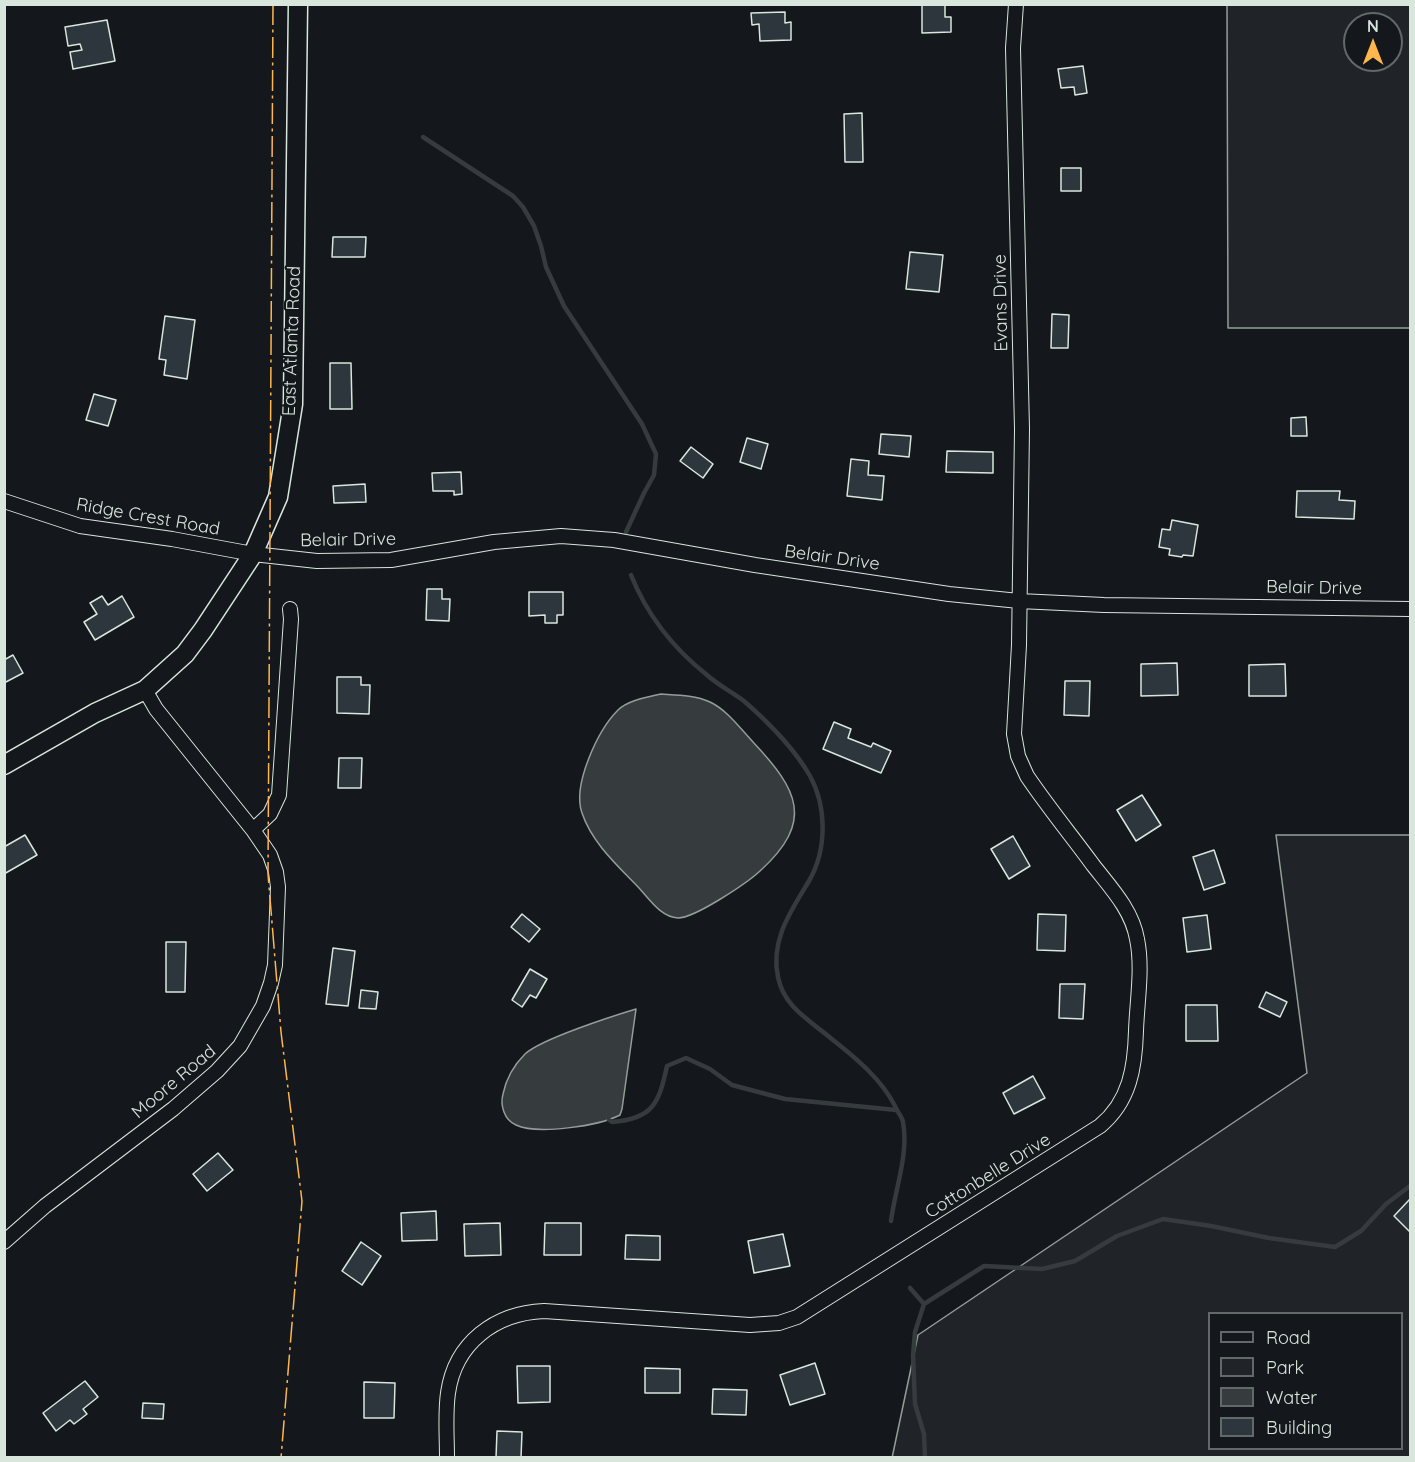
<!DOCTYPE html>
<style>
body{margin:0}
#map{position:relative;width:1415px;height:1462px;overflow:hidden;background:#14181c;font-family:Quicksand,sans-serif}
canvas{display:block}
.frame{position:absolute;inset:0;border:6px solid #d8e6dc;pointer-events:none}
.legend{position:absolute;left:1208px;top:1312px;width:195px;height:138px;box-sizing:border-box;background:#14181c;border:2px solid #626a69;margin:0;padding:8px 10px;list-style:none;font-size:18px;color:#d8e6dc}
.legend li{display:flex;align-items:center;gap:12px;height:30px}
.legend b{width:30px;border:2px solid #626a69}
.north{position:absolute;left:1343px;top:12px;width:60px;height:60px;box-sizing:border-box;background:#14181c;border:2px solid #626a69;border-radius:50%;rotate:0deg;font-size:16px;font-weight:700;line-height:24px;text-align:center;color:#d8e6dc}
.north::after{content:'';display:block;margin:auto;width:21px;height:27px;background:#ffb74d;clip-path:polygon(50% 0,100% 100%,50% 72%,0 100%)}
</style>
<div id="map">
<canvas width="1415" height="1462"></canvas>
<div class="frame"></div>
<ul class="legend">
<li><b style="height:8px;background:#14181c"></b>Road</li>
<li><b style="height:16px;background:#202428"></b>Park</li>
<li><b style="height:16px;background:#363b3e"></b>Water</li>
<li><b style="height:16px;background:#2c363c"></b>Building</li>
</ul>
<div class="north">N</div>
</div>
<script>
const ctx = document.querySelector('canvas').getContext('2d');
ctx.lineJoin = 'round';
function fill(path, color) {
  ctx.fillStyle = color;
  ctx.fill(path, 'evenodd');
}
function stroke(path, color, width, dash) {
  ctx.strokeStyle = color;
  ctx.lineWidth = width;
  ctx.lineCap = dash ? 'butt' : 'round';
  ctx.setLineDash(dash || []);
  ctx.stroke(path);
}
function drawText(font, color, halo, rows, align = 'center') {
  ctx.font = font + ' Quicksand,sans-serif';
  ctx.lineWidth = 4.5;
  ctx.setLineDash([]);
  ctx.textBaseline = 'middle';
  ctx.strokeStyle = halo;
  ctx.fillStyle = color;
  for (const [text, x, y, turn = 0] of rows) {
    ctx.save();
    ctx.translate(x, y);
    ctx.rotate((+turn || 0) * Math.PI / 180);
    ctx.textAlign = isNaN(turn) ? turn : align;
    if (halo) ctx.strokeText(text, 0, 0);
    ctx.fillText(text, 0, 0);
    ctx.restore();
  }
}
const green = new Path2D(`
 M1227 5H1410V328H1228ZM1355 24H1391V60H1355Z
 M1276 835H1410V1457L892 1458 918 1335 1307 1073ZM1210 1314H1402V1448H1210Z`);
fill(green, '#202428');
stroke(green, '#939e99', 1.5);
const water = new Path2D(`
 M661 694C676 695 695 695 710 702 727 710 740 728 753 742 798 790 815 821 760 871 747 883 695 918 678 918 661 917 650 900 639 888 618 866 592 843 582 813 572 785 598 730 618 710 628 700 648 697 661 694Z
 M636 1009 622 1109 620 1115C599 1126 537 1135 516 1125 504 1120 500 1105 503 1094 506 1079 514 1065 525 1054 541 1039 613 1016 636 1009Z`);
fill(water, '#363b3e');
stroke(water, '#939e99', 1.5);
stroke(new Path2D(`
 M423 137 513 196 523 207 534 226 541 246 546 267 564 306 642 424 656 454 654 475 644 493 626 532
 M631 575C647 615 673 648 707 675 718 685 732 692 744 701 768 722 794 748 810 776 827 807 827 850 809 881 791 911 770 940 778 977 784 1008 811 1021 833 1040 856 1058 882 1080 895 1106 897 1112 902 1116 903 1122 909 1154 895 1189 891 1221
 M609 1120 612 1122C653 1119 659 1103 667 1066L686 1058 710 1069 732 1085 785 1099 896 1110
 M910 1288 924 1304
 M925 1458 924 1434 915 1404 913 1355 915 1332 924 1304 984 1266 1042 1269 1075 1261 1117 1236 1163 1219 1211 1226 1269 1238 1335 1247 1361 1231 1386 1204 1410 1186`), '#363b3e', 4.5);
const building = new Path2D(`
 M922 4H945V17H951V32L922 33Z
 M785 12V23L791 22V40L760 41 759 24 752 25 751 13Z
 M107 20 115 61 73 69 70 52 82 50 80 44 68 46 65 27Z
 M1083 66 1087 93 1075 95 1074 87 1061 88 1058 69Z
 M862 113 863 162H845L844 114Z
 M1061 168H1081V191H1061Z
 M333 237H366L365 257H332Z
 M910 252 943 255 939 292 906 289Z
 M1052 314 1069 315 1068 348H1051Z
 M165 316 195 320 187 379 164 375 166 360 159 359Z
 M330 363H351L352 409H330Z
 M94 394 116 400 108 426 86 420Z
 M1306 417 1307 436H1291V418Z
 M881 434 911 436 909 457 879 454Z
 M747 438 768 444 761 469 740 462Z
 M691 447 713 464 703 478 680 461Z
 M947 451 993 452V473L946 472Z
 M851 459 869 461 868 475 884 476 882 500 847 496Z
 M461 472 462 494 454 495V491H433L432 473Z
 M365 484 366 502 334 503 333 486Z
 M1297 491H1340L1339 500 1355 501 1354 519 1296 517Z
 M1172 520 1198 525 1193 556 1183 555 1182 557 1169 555 1170 549 1159 547 1162 529 1170 530Z
 M427 589H442V599H450L449 621 426 620Z
 M529 592H563V615H557V623H545V615L529 616Z
 M102 596 108 605 122 596 134 617 95 640 84 622 97 614 90 603Z
 M13 655 23 673 4 683V660Z
 M1177 663 1178 695 1141 696V664Z
 M1285 664 1286 696H1249V665Z
 M337 677H361V685H370L369 714 337 713Z
 M1065 681H1090L1089 716 1064 715Z
 M834 722 851 729 848 738 871 747 873 743 891 751 881 773 823 749Z
 M339 758H362L361 788H338Z
 M1142 795 1161 825 1136 841 1117 810Z
 M25 835 37 855 4 874V847Z
 M1013 836 1030 866 1009 879 991 849Z
 M1214 850 1225 883 1204 890 1193 857Z
 M522 914 540 929 529 942 511 927Z
 M1038 914 1066 915 1065 951 1037 950Z
 M1207 915 1211 949 1187 952 1183 918Z
 M166 942H186L185 992H166Z
 M333 948 355 951 348 1006 326 1004Z
 M530 969 547 979 536 998 530 995 522 1007 512 1000Z
 M1060 984H1085L1083 1019 1059 1018Z
 M361 990 378 992 376 1009 359 1008Z
 M1266 992 1287 1002 1280 1017 1259 1007Z
 M1186 1005H1217L1218 1041H1186Z
 M1033 1076 1045 1098 1014 1114 1003 1093Z
 M218 1153 233 1170 207 1191 193 1174Z
 M1410 1199V1232L1394 1216Z
 M436 1211 437 1240 402 1241 401 1213Z
 M500 1223 501 1255 465 1256 464 1224Z
 M545 1223H581V1255H544Z
 M783 1234 790 1266 754 1273 748 1241Z
 M626 1235 660 1236V1260L625 1259Z
 M361 1242 381 1256 362 1285 342 1271Z
 M815 1363 825 1394 790 1405 780 1375Z
 M517 1366H550V1402L518 1403Z
 M645 1368 680 1369V1393H645Z
 M85 1381 98 1397 83 1409 87 1414 74 1424 70 1420 56 1431 43 1413Z
 M364 1382 395 1383 394 1418H364Z
 M713 1389 747 1390 746 1415 712 1414Z
 M143 1403 164 1404 163 1419 142 1418Z
 M497 1431 522 1432 521 1458H496Z`);
fill(building, '#2c363c');
stroke(building, '#d8e6dc', 1.5);
const street = new Path2D(`
 M4 501 80 526 172 539 253 554 317 561 391 560 494 542 561 536 614 540 755 565 949 594 1019 601 1104 605 1410 609
 M253 830 270 814 279 795 291 619 290 609
 M4 1242 45 1206 173 1109 217 1071 240 1046 263 1006 271 983 275 965 278 887 276 872 270 855 253 830 156 709 145 690
 M447 1458C447 1436 445 1414 448 1393 455 1343 495 1313 544 1311L750 1325 779 1323 797 1317 1100 1126C1130 1101 1135 1067 1136 1031 1137 1001 1143 968 1137 939 1132 910 1111 888 1093 865 1071 835 1048 807 1027 776L1018 756 1014 734 1019 645 1022 429 1013 48 1016 4`);
const secondary = new Path2D(`
 M4 765 95 713 145 690 185 654 203 630 253 554 278 497 293 404 298 4`);
stroke(street, '#d8e6dc', 16);
stroke(secondary, '#d8e6dc', 21);
stroke(street, '#14181c', 14);
stroke(secondary, '#14181c', 18);
stroke(new Path2D(`
 M273 4 268 874 281 1032 302 1201 281 1458`), '#ffb74d', 1.5, [21, 4.5, 3, 4.5]);
drawText('18px', '#d8e6dc', '#14181c', [
 ["Evans Drive",1001,303,-91],
 ["East Atlanta Road",292,341,-88],
 ["Ridge Crest Road",148,517,10],
 ["Belair Drive",348,540,-1],
 ["Belair Drive",832,558,8],
 ["Belair Drive",1314,588,1],
 ["Moore Road",174,1082,-40],
 ["Cottonbelle Drive",988,1176,-32]
]);
</script>
